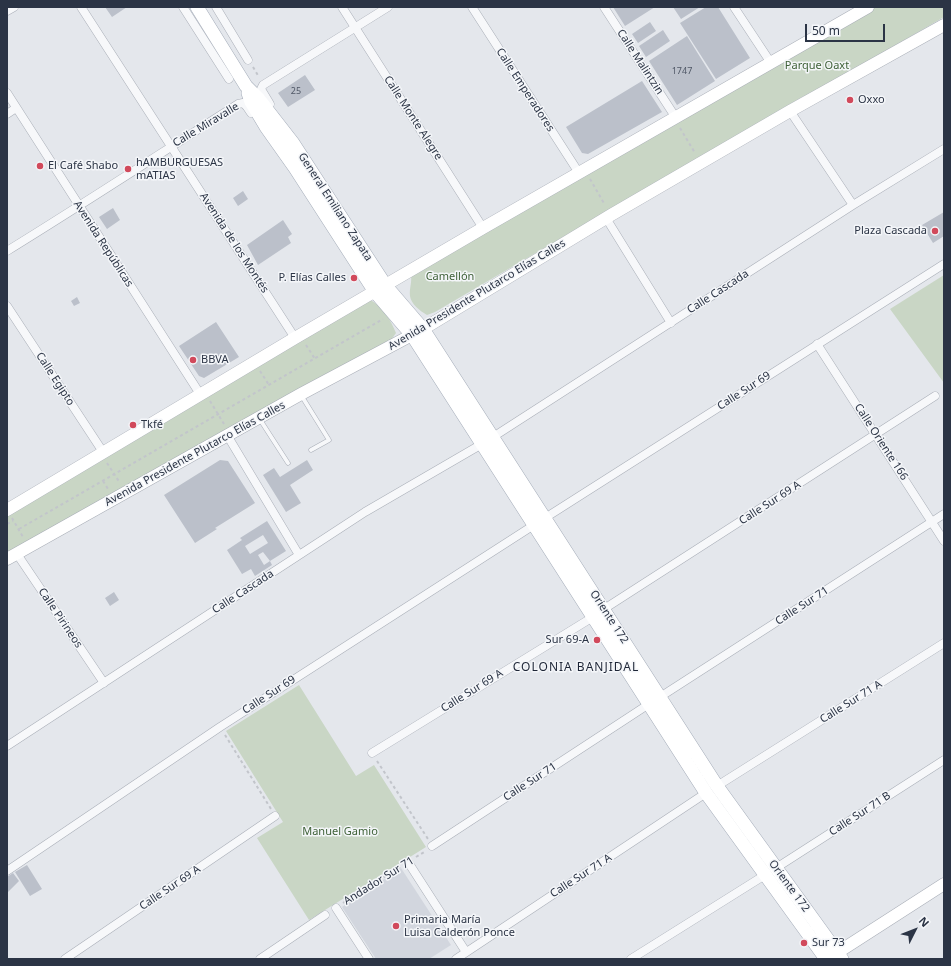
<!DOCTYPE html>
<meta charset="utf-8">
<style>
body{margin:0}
#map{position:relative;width:951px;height:966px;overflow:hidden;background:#e4e7ec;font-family:"Noto Sans",sans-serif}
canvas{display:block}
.frame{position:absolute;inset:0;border:8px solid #2b3445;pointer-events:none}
.north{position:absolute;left:895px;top:910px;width:40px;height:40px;-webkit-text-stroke:3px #f4f6f9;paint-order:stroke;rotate:48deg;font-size:11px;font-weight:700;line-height:16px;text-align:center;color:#2b3445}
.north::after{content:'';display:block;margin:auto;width:14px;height:18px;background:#2b3445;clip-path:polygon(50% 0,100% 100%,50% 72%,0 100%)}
.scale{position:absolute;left:805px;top:24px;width:80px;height:18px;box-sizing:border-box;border:2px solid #2b3445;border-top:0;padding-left:5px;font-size:12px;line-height:14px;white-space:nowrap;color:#2b3445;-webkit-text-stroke:3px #f4f6f9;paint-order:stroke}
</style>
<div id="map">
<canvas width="951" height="966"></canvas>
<div class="frame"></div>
<div class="north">N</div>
<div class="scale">50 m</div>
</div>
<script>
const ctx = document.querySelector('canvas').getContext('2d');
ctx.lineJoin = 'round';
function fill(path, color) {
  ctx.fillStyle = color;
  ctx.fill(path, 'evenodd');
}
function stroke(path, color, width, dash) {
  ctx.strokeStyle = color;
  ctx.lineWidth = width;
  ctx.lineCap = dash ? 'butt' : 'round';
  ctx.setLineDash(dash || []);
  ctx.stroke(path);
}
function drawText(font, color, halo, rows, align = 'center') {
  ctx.font = font + ' "Noto Sans",sans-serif';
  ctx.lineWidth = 3;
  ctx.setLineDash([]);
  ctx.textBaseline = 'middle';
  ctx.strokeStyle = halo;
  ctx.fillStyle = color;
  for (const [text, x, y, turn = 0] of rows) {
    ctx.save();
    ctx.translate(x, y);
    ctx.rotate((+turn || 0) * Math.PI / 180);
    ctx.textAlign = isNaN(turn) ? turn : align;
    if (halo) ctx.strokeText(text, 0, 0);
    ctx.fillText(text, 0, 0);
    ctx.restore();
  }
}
fill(new Path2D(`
 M401 868 451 945 429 959H376L342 907Z`), '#d2d6de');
fill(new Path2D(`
 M875 7H944V17L805 98 804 96 435 312 427 315C420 311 411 304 410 296 409 289 412 283 411 276L424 266Z
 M944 275V383L890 309Z
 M367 299C381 303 391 320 396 333L391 340 7 556V514Z
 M299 685 356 776 374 765 426 847 309 920 257 838 283 822 226 731Z`), '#c9d6c5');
fill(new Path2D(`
 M105 7H127L112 17Z
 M613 7H655L625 26Z
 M673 7H700L681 19Z
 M706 7H718L750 58 716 79 680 23Z
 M650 22 656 31 638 43 632 34Z
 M663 30 670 41 646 57 639 46Z
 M687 36 715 81 677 105 649 61Z
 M305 75 315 90 288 107 278 93Z
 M642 81 662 112 588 154 582 153 566 127Z
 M243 191 248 199 238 206 233 198Z
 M113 208 120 220 107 229 99 217Z
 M944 212V236L933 243 922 225Z
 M283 220 292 234 288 237 291 243 258 265 247 245Z
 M77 297 80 303 74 306 71 301Z
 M216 322 239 357 204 378 199 376 179 346Z
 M220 460 228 461 255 503 215 528 217 529 195 543 164 495Z
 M307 460 313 470 290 485 301 503 286 512 263 475 274 468 280 477Z
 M267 521 286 551 270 561 272 565 255 576 251 569 242 574 227 550 242 540 240 538ZM263 535 268 543 250 554 245 546ZM263 552 270 561 264 565 258 555Z
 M114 592 119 600 110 606 105 598Z
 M27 865 42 889 30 896 15 872Z
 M13 873 19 881 7 893V877Z`), '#bbc0ca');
const lane = new Path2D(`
 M301 395 329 440 311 450
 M259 418 288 463`);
const street = new Path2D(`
 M81 7 295 338
 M183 7 229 79
 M216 7 248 60
 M342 7 483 228
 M472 7 579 173
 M604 7 676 118
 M734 7 771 63
 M7 11 14 7
 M7 93 200 394
 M270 104 261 89 263 85 388 7
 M790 111 853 205
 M7 114 16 108
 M606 218 671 323
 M7 251C85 203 161 153 238 104L243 103 247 107 251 113
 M7 306 103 452
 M817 344 944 541
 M227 435 299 555
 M493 437 853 205 944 149
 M545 518 944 264
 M17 554 104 683
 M604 609 935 396
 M660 697 944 514
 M7 746 365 512 482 444
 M372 753 593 617
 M717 786 944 643
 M432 846 649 704
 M408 862 466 952
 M776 868 944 760
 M7 871 220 727 534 525
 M336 908 369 959
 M65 959 275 816
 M260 959 325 915
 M456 959 706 793
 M631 959 765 875`);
const secondary = new Path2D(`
 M7 510 295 338 483 228 868 7
 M7 559 301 394 423 329 611 215 790 111 944 25
 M829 958 944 884`);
const primary = new Path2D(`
 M197 7 246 86 258 98 293 143 386 286 423 329 717 786 842 959
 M248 93 251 102 266 127 295 168 375 292 412 335 706 793 826 959`);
stroke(lane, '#a9aeb7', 5);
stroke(street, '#a9aeb7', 9);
stroke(secondary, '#a9aeb7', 13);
stroke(primary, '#a3abb8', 14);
stroke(new Path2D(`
 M253 67 259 77
 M680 128 695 153
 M590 179 605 205
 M306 345 315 359
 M260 371 269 385
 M210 401 224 424
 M107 463 120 483
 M103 481 108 489
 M12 518 23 537
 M7 524 13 521
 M19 529 383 319
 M225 735 271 809
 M377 761 428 839
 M416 857 426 851
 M343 903 400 867`), '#c2c5cb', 2, [3, 3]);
stroke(lane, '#f7f8fa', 4);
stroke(street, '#f7f8fa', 8);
stroke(secondary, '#fff', 12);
stroke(primary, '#fff', 13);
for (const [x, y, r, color] of [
 [850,100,4,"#d1495b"],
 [40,166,4,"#d1495b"],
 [128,169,4,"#d1495b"],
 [935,231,4,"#d1495b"],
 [354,278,4,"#d1495b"],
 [193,360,4,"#d1495b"],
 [133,425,4,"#d1495b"],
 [597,640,4,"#d1495b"],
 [396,926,4,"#d1495b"],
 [804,943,4,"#d1495b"]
]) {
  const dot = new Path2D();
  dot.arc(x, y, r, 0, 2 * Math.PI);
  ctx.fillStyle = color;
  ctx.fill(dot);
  stroke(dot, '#f4f6f9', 1.5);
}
drawText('9px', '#4f5766', null, [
 ["1747",682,71],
 ["25",296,91]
]);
drawText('11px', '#2b3445', '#f4f6f9', [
 ["Calle Malintzin",640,62,57],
 ["Calle Emperadores",525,90,57],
 ["Calle Monte Alegre",413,118,57],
 ["Calle Miravalle",206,125,-31],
 ["General Emiliano Zapata",335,207,57],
 ["Avenida de los Montés",234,243,57],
 ["Avenida Repúblicas",103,244,57],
 ["Calle Cascada",718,292,-33],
 ["Avenida Presidente Plutarco Elías Calles",477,295,-31],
 ["Calle Egipto",55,379,57],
 ["Calle Sur 69",744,391,-33],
 ["Calle Oriente 166",881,442,57],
 ["Avenida Presidente Plutarco Elías Calles",195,454,-29],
 ["Calle Sur 69 A",770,503,-33],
 ["Calle Cascada",243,592,-33],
 ["Calle Sur 71",802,606,-33],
 ["Oriente 172",609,617,57],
 ["Calle Pirineos",60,618,56],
 ["Calle Sur 69 A",472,691,-32],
 ["Calle Sur 69",269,695,-33],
 ["Calle Sur 71 A",851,702,-32],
 ["Calle Sur 71",530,782,-33],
 ["Calle Sur 71 B",860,814,-33],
 ["Calle Sur 71 A",581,876,-33],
 ["Andador Sur 71",379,881,-32],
 ["Oriente 172",789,886,54],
 ["Calle Sur 69 A",170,888,-34]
]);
drawText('11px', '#3f6138', '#f4f6f9', [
 ["Parque Oaxt",817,66],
 ["Camellón",450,277],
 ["Manuel Gamio",340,832]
]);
drawText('11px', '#2b3445', '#f4f6f9', [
 ["Oxxo",858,100],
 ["hAMBURGUESAS",136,163],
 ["mATIAS",136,176],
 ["El Café Shabo",48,166],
 ["Plaza Cascada",927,231,"right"],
 ["P. Elías Calles",346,278,"right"],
 ["BBVA",201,360],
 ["Tkfé",141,425],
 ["Sur 69-A",589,640,"right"],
 ["Primaria María",404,920],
 ["Luisa Calderón Ponce",404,933],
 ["Sur 73",812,943]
], 'left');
ctx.letterSpacing = '1px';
drawText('12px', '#1d2536', '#f4f6f9', [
 ["COLONIA BANJIDAL",576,668]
]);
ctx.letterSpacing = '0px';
</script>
